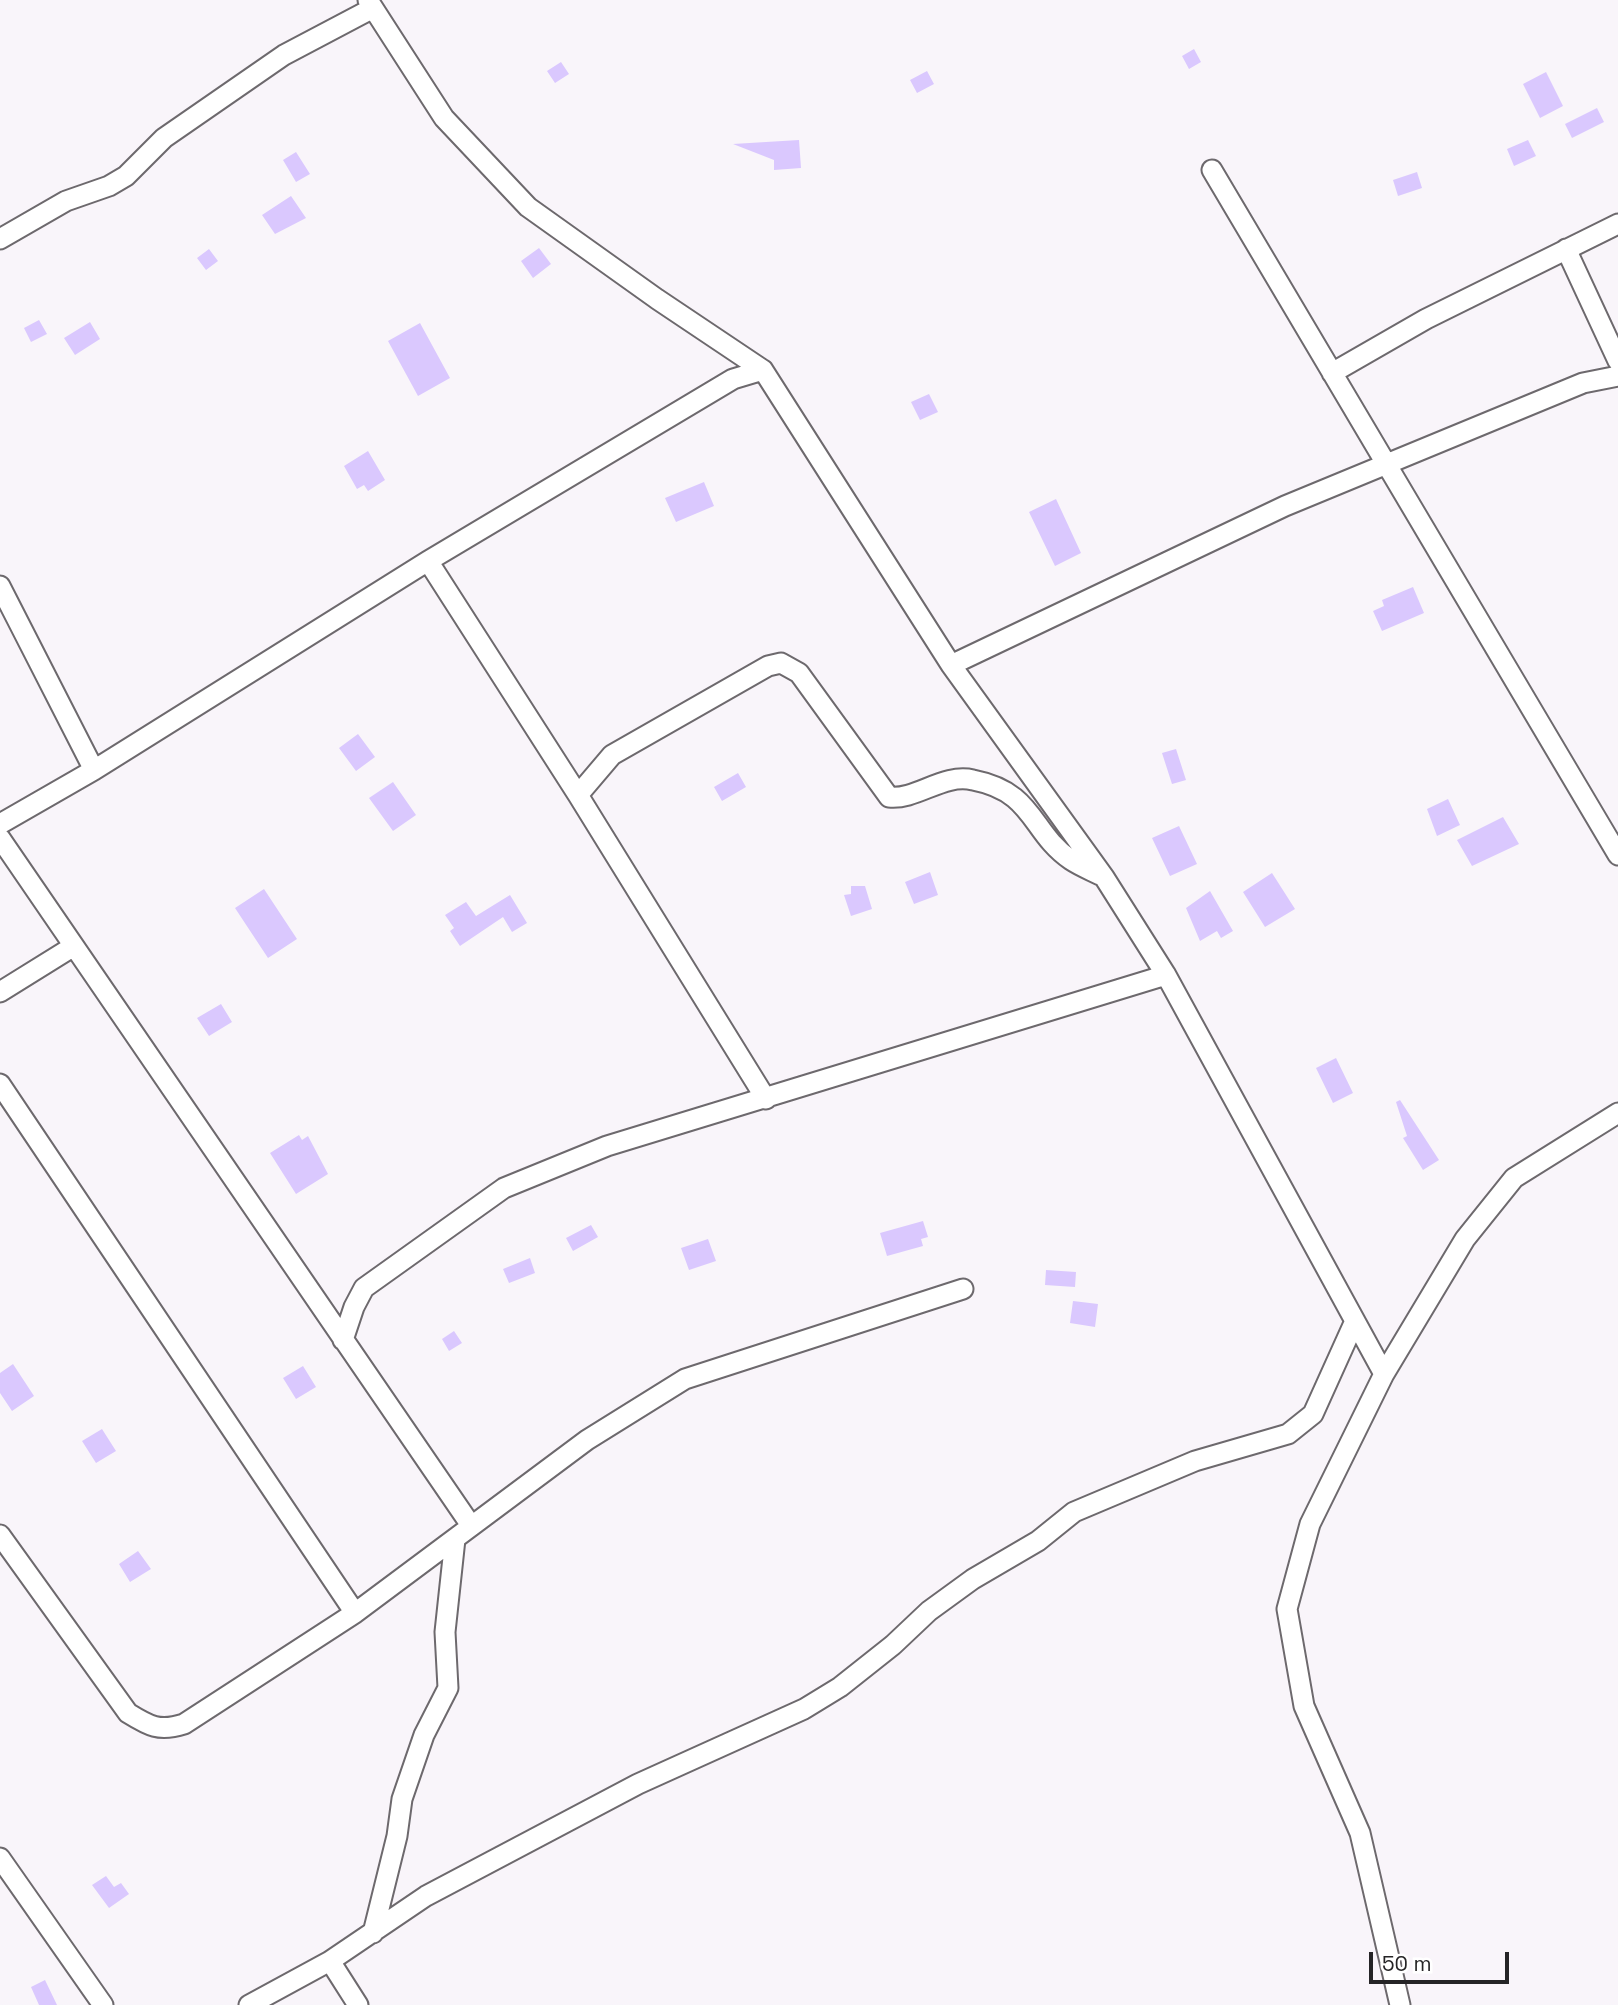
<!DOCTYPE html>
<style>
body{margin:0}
#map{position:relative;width:1618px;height:2005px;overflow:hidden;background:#f9f5fa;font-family:"Space Grotesk",sans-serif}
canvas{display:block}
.scale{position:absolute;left:1369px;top:1952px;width:140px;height:32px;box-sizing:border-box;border:4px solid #252426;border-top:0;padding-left:9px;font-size:21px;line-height:24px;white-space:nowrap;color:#252426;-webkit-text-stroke:5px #fff;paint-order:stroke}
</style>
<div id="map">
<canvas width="1618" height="2005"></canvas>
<div class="scale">50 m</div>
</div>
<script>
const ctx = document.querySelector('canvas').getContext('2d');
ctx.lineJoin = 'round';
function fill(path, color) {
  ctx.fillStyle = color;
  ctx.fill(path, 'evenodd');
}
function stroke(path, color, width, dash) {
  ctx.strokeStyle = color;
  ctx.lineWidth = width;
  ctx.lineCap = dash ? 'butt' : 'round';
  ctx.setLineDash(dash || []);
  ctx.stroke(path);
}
fill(new Path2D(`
 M1194 49 1201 62 1189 69 1182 56Z
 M561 62 569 74 555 83 547 71Z
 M927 71 934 84 917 93 910 80Z
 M1546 72 1563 106 1540 118 1523 84Z
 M1597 108 1604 122 1572 138 1565 124Z
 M799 140 801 168 774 170V160L733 144Z
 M1528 140 1536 156 1514 166 1507 149Z
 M296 152 310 174 296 182 283 160Z
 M1417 172 1422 188 1398 196 1393 180Z
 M291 196 306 218 275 234 262 215Z
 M539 248 551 264 533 278 521 261Z
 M209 249 218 261 206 270 197 258Z
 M39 320 47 334 31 342 24 328Z
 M90 322 100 339 75 355 64 338Z
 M420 323 450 378 418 396 388 341Z
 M929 394 938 412 920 420 911 402Z
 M368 451 385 480 368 491 364 485 357 489 344 466Z
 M704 482 714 506 676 522 665 498Z
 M1056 499 1081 553 1055 566 1029 512Z
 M1413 587 1424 613 1382 631 1373 611 1384 606 1382 600Z
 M358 734 375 757 356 771 339 748Z
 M1176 749 1186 780 1172 784 1162 753Z
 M738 773 746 787 722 801 714 787Z
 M393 782 416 815 393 831 369 798Z
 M1448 799 1460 825 1437 836 1427 809Z
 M1503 817 1519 844 1472 866 1457 840Z
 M1179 826 1197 864 1170 876 1152 838Z
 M930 872 938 895 914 904 905 882Z
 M1272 873 1295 909 1265 927 1243 892Z
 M851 886H865L872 909 851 916 844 895 851 894Z
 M264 889 297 939 268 958 235 908Z
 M1210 891 1233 931 1221 938 1217 931 1200 941 1186 908Z
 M510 895 527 923 512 932 503 917 460 946 450 931 454 928 445 915 466 902 476 916Z
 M221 1004 232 1022 209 1036 197 1018Z
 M1336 1058 1353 1093 1333 1103 1316 1068Z
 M1400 1100 1439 1160 1423 1170 1403 1138 1407 1136 1396 1102Z
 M299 1135 302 1140 308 1136 328 1174 296 1194 270 1153Z
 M923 1221 928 1237 921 1239 923 1246 887 1256 880 1233Z
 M591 1225 598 1237 573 1251 566 1238Z
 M708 1239 716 1261 689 1270 681 1248Z
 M530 1258 535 1273 509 1283 503 1269Z
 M1046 1270 1076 1272 1075 1287 1045 1285Z
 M1073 1301 1098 1304 1095 1327 1070 1323Z
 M454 1331 462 1343 449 1351 442 1339Z
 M13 1364 34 1396 12 1411 0 1393V1373Z
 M303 1366 316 1387 296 1399 283 1378Z
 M102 1429 116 1451 96 1463 82 1441Z
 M138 1551 151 1569 130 1582 119 1564Z
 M106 1876 114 1887 121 1883 129 1894 109 1908 92 1885Z
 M45 1980 57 2005H39L31 1987Z`), '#dac8fe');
const minor = new Path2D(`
 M368 0 444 118 528 207 657 299 763 370 951 665 1104 877 1166 975 1384 1374
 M1212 170 1618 855
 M0 239 66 201 109 186 126 176 164 138 284 55 373 8
 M1566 249 1618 361
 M1332 373 1426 319 1618 224
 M428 561 578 795 766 1099
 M0 586 94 770
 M951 665 1285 506 1583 383 1618 376
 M578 795 612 755 768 666 781 663 799 673 889 797C917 800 943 773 973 780 1035 792 1030 832 1071 860 1080 866 1090 870 1100 875
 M0 824 94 770 428 561 733 379 763 370
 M0 838 470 1524
 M0 992 74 946
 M0 1084 355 1613
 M343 1340 354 1307 364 1288 504 1188 607 1146 1166 975
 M0 1535 128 1713C149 1726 159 1732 184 1724L355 1613 587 1440 685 1379 963 1289
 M0 1858 103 2005
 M373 1933 397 1836 402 1799 424 1735 448 1688 445 1632 455 1539
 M330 1961 358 2005
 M249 2005 330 1961 426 1896 638 1784 804 1709 840 1687 893 1645 929 1611 973 1579 1038 1541 1074 1512 1195 1461 1288 1434 1313 1414 1355 1321
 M1400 2005 1360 1833 1304 1706 1287 1609 1310 1524 1384 1374 1465 1239 1514 1178 1618 1113`);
stroke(minor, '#6d696d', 23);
stroke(minor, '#fff', 19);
</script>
